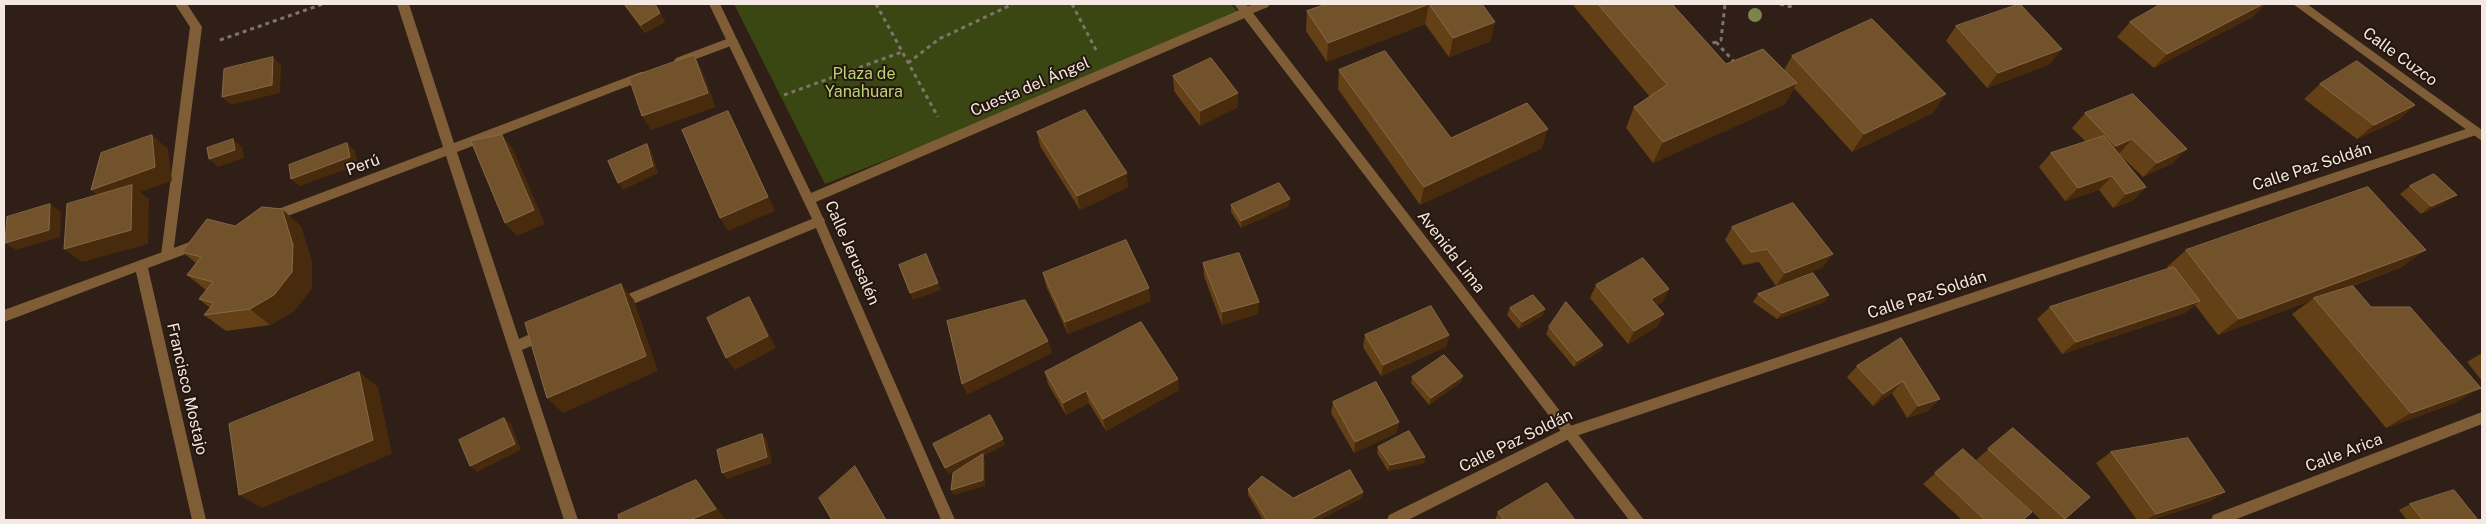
<!DOCTYPE html>
<meta charset="utf-8">
<style>
body{margin:0}
#map{position:relative;width:2486px;height:524px;overflow:hidden;background:#2f1f16;font-family:"Public Sans",sans-serif}
canvas{display:block}
.frame{position:absolute;inset:0;border:5px solid #f3e8e2;pointer-events:none}
</style>
<div id="map">
<canvas width="2486" height="524"></canvas>
<div class="frame"></div>
</div>
<script>
const ctx = document.querySelector('canvas').getContext('2d');
ctx.lineJoin = 'round';
function fill(path, color) {
  ctx.fillStyle = color;
  ctx.fill(path, 'evenodd');
}
function stroke(path, color, width, dash) {
  ctx.strokeStyle = color;
  ctx.lineWidth = width;
  ctx.lineCap = dash ? 'butt' : 'round';
  ctx.setLineDash(dash || []);
  ctx.stroke(path);
}
function drawText(font, color, halo, rows, align = 'center') {
  ctx.font = font + ' "Public Sans",sans-serif';
  ctx.lineWidth = 4;
  ctx.setLineDash([]);
  ctx.textBaseline = 'middle';
  ctx.strokeStyle = halo;
  ctx.fillStyle = color;
  for (const [text, x, y, turn = 0] of rows) {
    ctx.save();
    ctx.translate(x, y);
    ctx.rotate((+turn || 0) * Math.PI / 180);
    ctx.textAlign = isNaN(turn) ? turn : align;
    if (halo) ctx.strokeText(text, 0, 0);
    ctx.fillText(text, 0, 0);
    ctx.restore();
  }
}
fill(new Path2D(`
 M734 4H1231L1244 19 825 184Z`), '#3a4713');
stroke(new Path2D(`
 M876 4 938 117
 M1072 4 1096 50
 M1780 4 1792 7
 M220 40 323 4
 M1716 42 1736 64
 M1705 46 1721 40 1725 4
 M908 63 939 39 1013 4
 M784 95 902 52`), '#81736c', 3, [4, 4]);
fill(new Path2D(`
 M175 4H187L202 27 173 255 171 259H163L161 255 190 27Z`), '#7f5e37');
fill(new Path2D(`
 M397 4H409L454 143 641 72H649L651 75 649 78 457 152 519 339 544 328 549 330 550 334 549 338 522 350 578 520H564L446 156 269 223 265 222 263 218 265 214 443 147Z
 M1234 4H1245L1248 6 1254 4H1270L1268 7 1246 16 1242 15Z
 M732 37 736 38 738 41 736 44 680 65 674 61 676 58Z
 M2475 126 2479 128 2481 131 2479 134 1573 437 1408 520H1387L1389 515 1570 426Z
 M819 216 823 217 825 221 823 225 621 309 616 311 611 309 610 305 611 301Z
 M198 239 202 240 204 244 202 248 148 268 206 520H192L136 272 4 322V310Z
 M2482 412V424L2234 520H2211L2213 515Z`), '#7f5e37');
fill(new Path2D(`
 M709 4H720L811 193 1242 9H1250L1644 520H1629L1244 18 816 202 955 520H941L813 221Z
 M2293 4H2307L2482 130V141Z`), '#7f5e37');
ctx.fillStyle = '#7c834b';
for (const [x, y] of [
 [1755,15]
]) {
  ctx.beginPath();
  ctx.arc(x, y, 7, 0, 2 * Math.PI);
  ctx.fill();
}
fill(new Path2D(`
 M623 4H655L665 22 645 33Z
 M1327 4H1482L1491 41 1449 57 1425 24 1327 62 1306 31 1307 11Z
 M1572 4H1672L1726 64 1784 70 1792 56 1933 113 1852 152 1794 88 1785 104 1653 163 1626 128 1634 107 1650 97Z
 M2254 16 2154 68 2117 37 2130 22Z
 M1956 26 2050 64 1987 88 1946 41Z
 M1339 70 1451 138 1542 148 1420 205 1338 89Z
 M1173 76 1238 93V107L1200 126 1174 91Z
 M2320 84 2415 105 2398 120 2357 139 2304 99Z
 M2085 113 2173 163 2143 177 2119 154 2146 187 2132 201 2113 208 2099 190 2065 201 2039 167 2051 153 2086 142 2072 128Z
 M1037 132 1128 187 1080 210 1040 146Z
 M2410 186 2446 202 2421 214 2400 194Z
 M1231 205 1289 206 1241 228 1231 212Z
 M282 209 301 227 312 262V288L294 311 270 325 226 331 204 315 210 308 199 299 206 290 187 275 196 263 182 252 235 226Z
 M1732 227 1823 267 1776 286 1759 262 1743 265 1725 240Z
 M2186 250 2402 267 2347 288 2455 403 2386 428 2292 314 2310 301 2218 335 2195 305 2185 313 2062 354 2037 319 2050 307 2168 269 2167 267Z
 M1203 263 1258 314 1222 325 1204 276Z
 M1043 273 1151 301 1068 334 1046 286Z
 M1596 285 1663 302 1656 305 1664 314 1657 327 1628 344 1590 298Z
 M1758 294 1829 295 1824 302 1777 319 1753 302Z
 M1510 308 1545 309 1542 316 1519 329 1507 315Z
 M1549 327 1603 345 1600 351 1574 367 1546 334Z
 M1365 335H1449L1446 347 1381 376 1363 347Z
 M1901 338 1928 411 1907 418 1892 393 1873 406 1847 377 1857 366Z
 M2482 353V381L2467 362Z
 M1045 372 1179 390 1106 431 1089 403 1066 415 1048 384Z
 M1463 376 1461 382 1429 405 1411 383 1412 377Z
 M1333 402 1399 422 1396 433 1354 453 1331 413Z
 M2013 428 2065 519 2063 520H2041L1976 460Z
 M1378 447 1425 457 1424 463 1388 471 1377 453Z
 M1963 449 2023 520H1962L1923 484Z
 M2111 452 2225 492 2208 502 2151 520H2137L2096 463Z
 M1248 489 1293 498H1362L1319 520H1263L1248 495Z
 M2410 504 2478 520H2407L2399 510Z
 M1498 512 1574 520H1495Z`), '#634015');
fill(new Path2D(`
 M1429 4 1425 24 1327 62 1328 43Z
 M2263 4H2266L2254 16 2154 68 2167 54Z
 M660 13 665 22 645 33 641 25Z
 M1495 22 1491 41 1449 57 1453 38Z
 M2062 49 2050 64 1987 88 1998 73Z
 M694 55 702 70 716 107 651 130 642 116Z
 M273 57 281 65 280 93 231 105 222 97Z
 M1797 83 1785 104 1653 163 1663 142Z
 M1238 93V107L1200 126V111Z
 M1946 94 1933 113 1852 152 1864 134Z
 M2415 105 2398 120 2357 139 2374 125Z
 M728 111 736 126 775 211 728 231 720 218Z
 M1548 129 1542 148 1420 205 1424 187Z
 M152 135 168 149 172 181 140 192 149 199 148 244 82 262 64 249 108 203 91 190Z
 M502 135 513 149 545 224 517 236 505 223Z
 M233 139 242 147 244 158 218 167 209 159Z
 M2132 139 2119 154 2103 160 2116 146Z
 M347 143 355 151 358 165 300 186 291 179Z
 M647 144 652 152 658 173 623 190 618 183Z
 M2187 149 2173 163 2143 177 2157 163Z
 M1127 173 1128 187 1080 210 1077 196Z
 M2112 176 2099 190 2065 201 2078 188Z
 M2146 187 2132 201 2113 208 2126 194Z
 M2457 195 2446 202 2421 214 2431 206Z
 M1290 199 1289 206 1241 228V221Z
 M50 204 61 212 60 237 16 250 5 243Z
 M282 209 301 227 312 262V288L294 311 270 325 250 309Z
 M2426 250 2402 267 2315 299 2314 298 2310 301 2218 335 2239 319Z
 M1833 254 1823 267 1776 286 1785 273Z
 M938 283 941 290 913 300 910 293Z
 M621 284 634 300 658 371 563 413 547 398Z
 M1149 288 1151 301 1068 334 1065 322Z
 M1669 289 1663 302 1644 312 1651 299Z
 M1829 295 1824 302 1777 319 1782 313Z
 M749 297 757 310 776 348 735 370 726 358Z
 M2200 301 2185 313 2062 354 2076 342Z
 M1259 302 1258 314 1222 325V312Z
 M1545 309 1542 316 1519 329 1522 322Z
 M1664 314 1657 327 1628 344 1634 331Z
 M1449 335 1446 347 1381 376 1383 365Z
 M1048 341 1052 353 967 395 962 384Z
 M1603 345 1600 351 1574 367 1577 361Z
 M359 372 378 387 392 454 262 508 239 495Z
 M1463 376 1461 382 1429 405 1431 398Z
 M1178 379 1179 390 1106 431 1103 419Z
 M1903 381 1892 393 1873 406 1883 394Z
 M2481 388 2455 403 2386 428 2411 413Z
 M1086 391 1089 403 1066 415 1063 403Z
 M1940 399 1928 411 1907 418 1918 406Z
 M504 418 511 424 521 450 477 472 470 466Z
 M1399 422 1396 433 1354 453 1355 442Z
 M762 434 767 440 772 463 727 479 722 473Z
 M1003 439 1005 445 983 456 985 460V486L954 495 951 490 983 456 948 474 945 468Z
 M1425 457 1424 463 1388 471 1390 465Z
 M696 480 705 491 725 519 721 520H690Z
 M1363 492 1362 498 1319 520H1309Z
 M2225 492 2208 502 2151 520H2146L2156 514Z`), '#482b0c');
const building = new Path2D(`
 M625 4H655L660 13 641 25Z
 M1327 4H1482L1495 22 1453 38 1429 4 1328 43 1307 11Z
 M1598 4H1672L1726 64 1763 49 1797 83 1663 142 1634 107 1667 85Z
 M2020 4 2062 49 1998 73 1956 26Z
 M2161 4H2263L2167 54 2130 22Z
 M1872 19 1946 94 1864 134 1792 56Z
 M1385 51 1451 138 1527 103 1548 129 1424 187 1339 70Z
 M694 55 708 93 642 116 629 78Z
 M273 57 272 85 222 97 224 69Z
 M1211 58 1238 93 1200 111 1173 76Z
 M2357 61 2415 105 2374 125 2320 84Z
 M2133 94 2187 149 2157 163 2132 139 2116 146 2085 113Z
 M1085 110 1127 173 1077 196 1037 132Z
 M728 111 768 197 720 218 682 130Z
 M152 135 155 167 91 190 101 153Z
 M502 135 534 210 505 223 471 141Z
 M2104 136 2146 187 2126 194 2112 176 2078 188 2051 153Z
 M233 139 235 150 209 159 207 148Z
 M347 143 350 157 291 179 289 165Z
 M647 144 653 166 618 183 608 161Z
 M2434 174 2457 195 2431 206 2410 186Z
 M1279 183 1290 199 1241 221 1231 205Z
 M132 185 131 230 64 249 67 204Z
 M2368 187 2426 250 2239 319 2186 250Z
 M1793 203 1833 254 1785 273 1767 249 1751 252 1732 227Z
 M50 204 49 230 5 243 7 217Z
 M262 207 282 209 293 245 292 272 274 295 250 309 204 315 214 303 199 299 213 282 187 275 201 257 182 252 207 219 235 226Z
 M1126 240 1149 288 1065 322 1043 273Z
 M1239 253 1259 302 1222 312 1203 263Z
 M926 254 938 283 910 293 899 265Z
 M1643 258 1669 289 1651 299 1664 314 1634 331 1596 285Z
 M2174 267 2200 301 2076 342 2050 307Z
 M1813 273 1829 295 1782 313 1758 294Z
 M621 284 646 356 547 398 525 323Z
 M2353 286 2371 307H2410L2481 388 2411 413 2314 298Z
 M1533 295 1545 309 1522 322 1510 308Z
 M749 297 768 336 726 358 707 318Z
 M1025 300 1048 341 962 384 947 321Z
 M1566 302 1603 345 1577 361 1549 327Z
 M1431 306 1449 335 1383 365 1365 335Z
 M1141 322 1178 379 1103 419 1086 391 1063 403 1045 372Z
 M1901 338 1940 399 1918 406 1903 381 1883 394 1857 366Z
 M1444 355 1463 376 1431 398 1412 377Z
 M359 372 373 440 239 495 229 424Z
 M1376 382 1399 422 1355 442 1333 402Z
 M990 415 1003 439 945 468 933 444Z
 M504 418 515 444 470 466 459 440Z
 M2013 428 2090 497 2065 519 1988 449Z
 M1409 431 1425 457 1390 465 1378 447Z
 M762 434 767 457 722 473 717 450Z
 M2188 438 2225 492 2156 514 2111 452Z
 M1963 449 2032 512 2023 520H1985L1935 473Z
 M983 454V480L951 490 953 473Z
 M855 466 886 520H832L819 498Z
 M1350 470 1363 492 1309 520H1267L1248 489 1262 476 1293 498Z
 M696 480 716 509 690 520H619L618 515Z
 M1547 483 1575 520H1504L1498 512Z
 M2454 490 2478 520H2423L2410 504Z`);
fill(building, '#72522b');
stroke(building, '#866948', 1);
drawText('16px', '#f3e8e2', '#25160d', [
 ["Calle Cuzco",2400,57,36],
 ["Cuesta del Ángel",1030,87,-23],
 ["Perú",363,165,-20],
 ["Calle Paz Soldán",2312,167,-18],
 ["Avenida Lima",1451,252,52],
 ["Calle Jerusalén",852,253,66],
 ["Calle Paz Soldán",1927,295,-18],
 ["Francisco Mostajo",187,389,77],
 ["Calle Paz Soldán",1516,441,-26],
 ["Calle Arica",2344,453,-21]
]);
drawText('16px', '#bbd576', '#25160d', [
 ["Plaza de",864,74],
 ["Yanahuara",864,92]
]);
</script>
